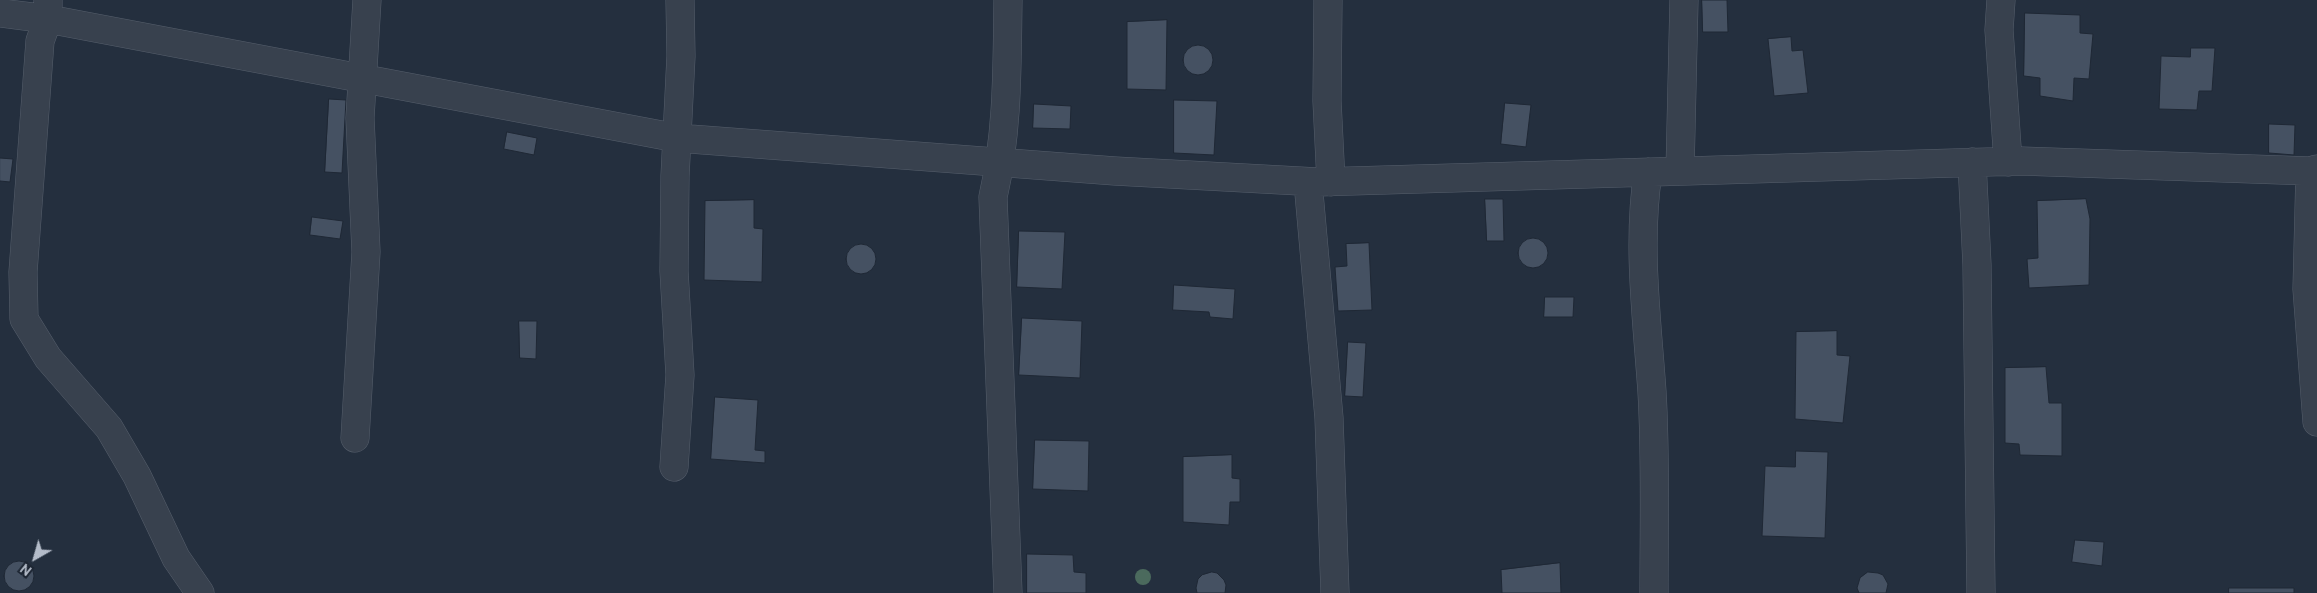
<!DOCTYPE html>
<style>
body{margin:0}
#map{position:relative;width:2317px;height:593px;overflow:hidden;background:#242f3e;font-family:Cabin,sans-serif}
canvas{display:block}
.north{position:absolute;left:10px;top:533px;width:50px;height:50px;-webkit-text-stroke:4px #1d2633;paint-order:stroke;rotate:218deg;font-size:14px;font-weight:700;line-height:20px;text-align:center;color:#b4bcc9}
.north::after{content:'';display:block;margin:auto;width:18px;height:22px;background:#b4bcc9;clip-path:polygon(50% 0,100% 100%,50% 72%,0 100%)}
</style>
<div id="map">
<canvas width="2317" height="593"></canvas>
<div class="north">N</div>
</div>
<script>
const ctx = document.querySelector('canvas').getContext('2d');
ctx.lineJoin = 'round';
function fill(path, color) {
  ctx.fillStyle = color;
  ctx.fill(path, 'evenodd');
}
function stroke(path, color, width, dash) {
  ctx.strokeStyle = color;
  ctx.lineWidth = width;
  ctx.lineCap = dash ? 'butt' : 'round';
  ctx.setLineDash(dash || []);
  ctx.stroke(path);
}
const building = new Path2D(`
 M1702 0H1727L1728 32H1703Z
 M2025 13 2080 15V33L2093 34 2089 79 2074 78 2073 101 2040 96V78L2024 76Z
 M1167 20 1166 90 1127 89V22Z
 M1791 37 1792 51 1803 50 1808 93 1774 96 1768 39Z
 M1183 60a15 15 0 1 1 30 0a15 15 0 1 1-30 0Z
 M2191 48H2215L2212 91H2199L2197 110 2159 109 2161 56 2190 57Z
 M329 99 346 100 342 173 325 172Z
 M1174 100 1217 101 1214 155 1174 153Z
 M1505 103 1531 105 1526 147 1501 144Z
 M1034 104 1071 106 1070 129 1033 128Z
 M2269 124 2295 125 2294 155 2269 153Z
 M507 132 537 138 534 155 504 149Z
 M0 158 13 159 10 182 0 181Z
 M1485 199H1503L1504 241H1487Z
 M2086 199 2090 219 2089 285 2029 288 2027 259 2038 258 2037 201Z
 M754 200V228L763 229 762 282 704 280 705 201Z
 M312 217 343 221 340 239 310 235Z
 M1019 231 1065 232 1062 289 1017 287Z
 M1518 253a15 15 0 1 1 30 0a15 15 0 1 1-30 0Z
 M1369 243 1372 310 1338 311 1335 267 1347 266 1346 244Z
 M846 259a15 15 0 1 1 30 0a15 15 0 1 1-30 0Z
 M1174 285 1235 289 1233 319 1210 317 1209 312 1173 310Z
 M1545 297H1574L1573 317H1544Z
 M1022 318 1082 321 1080 378 1019 375Z
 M519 321H537L536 359 520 358Z
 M1837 331V355L1850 356 1843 423 1795 419 1796 332Z
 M1348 342 1366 343 1363 397 1345 396Z
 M2046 367 2049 403H2062V456L2020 455 2019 444 2005 443V368Z
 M715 397 758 400 755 450 765 451V463L711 459Z
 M1035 440 1089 441 1088 491 1033 489Z
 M1796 451 1828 452 1825 538 1762 536 1765 466 1795 467Z
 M1232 455V478L1240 479V502H1230L1229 525 1183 522V457Z
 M2075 540 2104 542 2102 566 2072 562Z
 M1027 554 1073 555 1074 572 1086 573V593H1027Z
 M4 576a15 15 0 1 1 30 0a15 15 0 1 1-30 0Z
 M1560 563 1561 593H1502L1501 570Z
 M1212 572 1217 573 1224 580 1226 585 1225 593H1197L1196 588 1198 579 1202 575Z
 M1868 572 1878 573 1883 575 1888 584 1886 593H1859L1857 588 1860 578Z
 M2229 588H2294V593H2229Z`);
fill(building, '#455162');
stroke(building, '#1f2835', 1);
const minor = new Path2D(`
 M48 0V19L677 138 1115 171 1318 182 2021 161 2310 171 2317 169
 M1008 0C1007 67 1008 132 993 197L1008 593
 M1328 0 1327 101 1331 182
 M2001 0 1999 30 2008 162
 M0 13 48 19 40 41 23 272 24 319 48 358 109 428 137 476 176 558 200 593
 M1972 162 1977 265 1981 593
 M1680 171 1684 0
 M2310 171 2307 289 2317 422
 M1648 172C1637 245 1647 319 1652 392 1656 459 1654 526 1654 593
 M1308 182 1329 418 1335 593
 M355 438 366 252 360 118 367 0
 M674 467 680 375 674 271 675 176 681 56 680 0`);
stroke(minor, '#565f6c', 29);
stroke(minor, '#38414e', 28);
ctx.fillStyle = '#4b6a5d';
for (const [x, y] of [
 [1143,577]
]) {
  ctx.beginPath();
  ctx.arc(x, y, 8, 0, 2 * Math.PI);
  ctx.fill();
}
</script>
